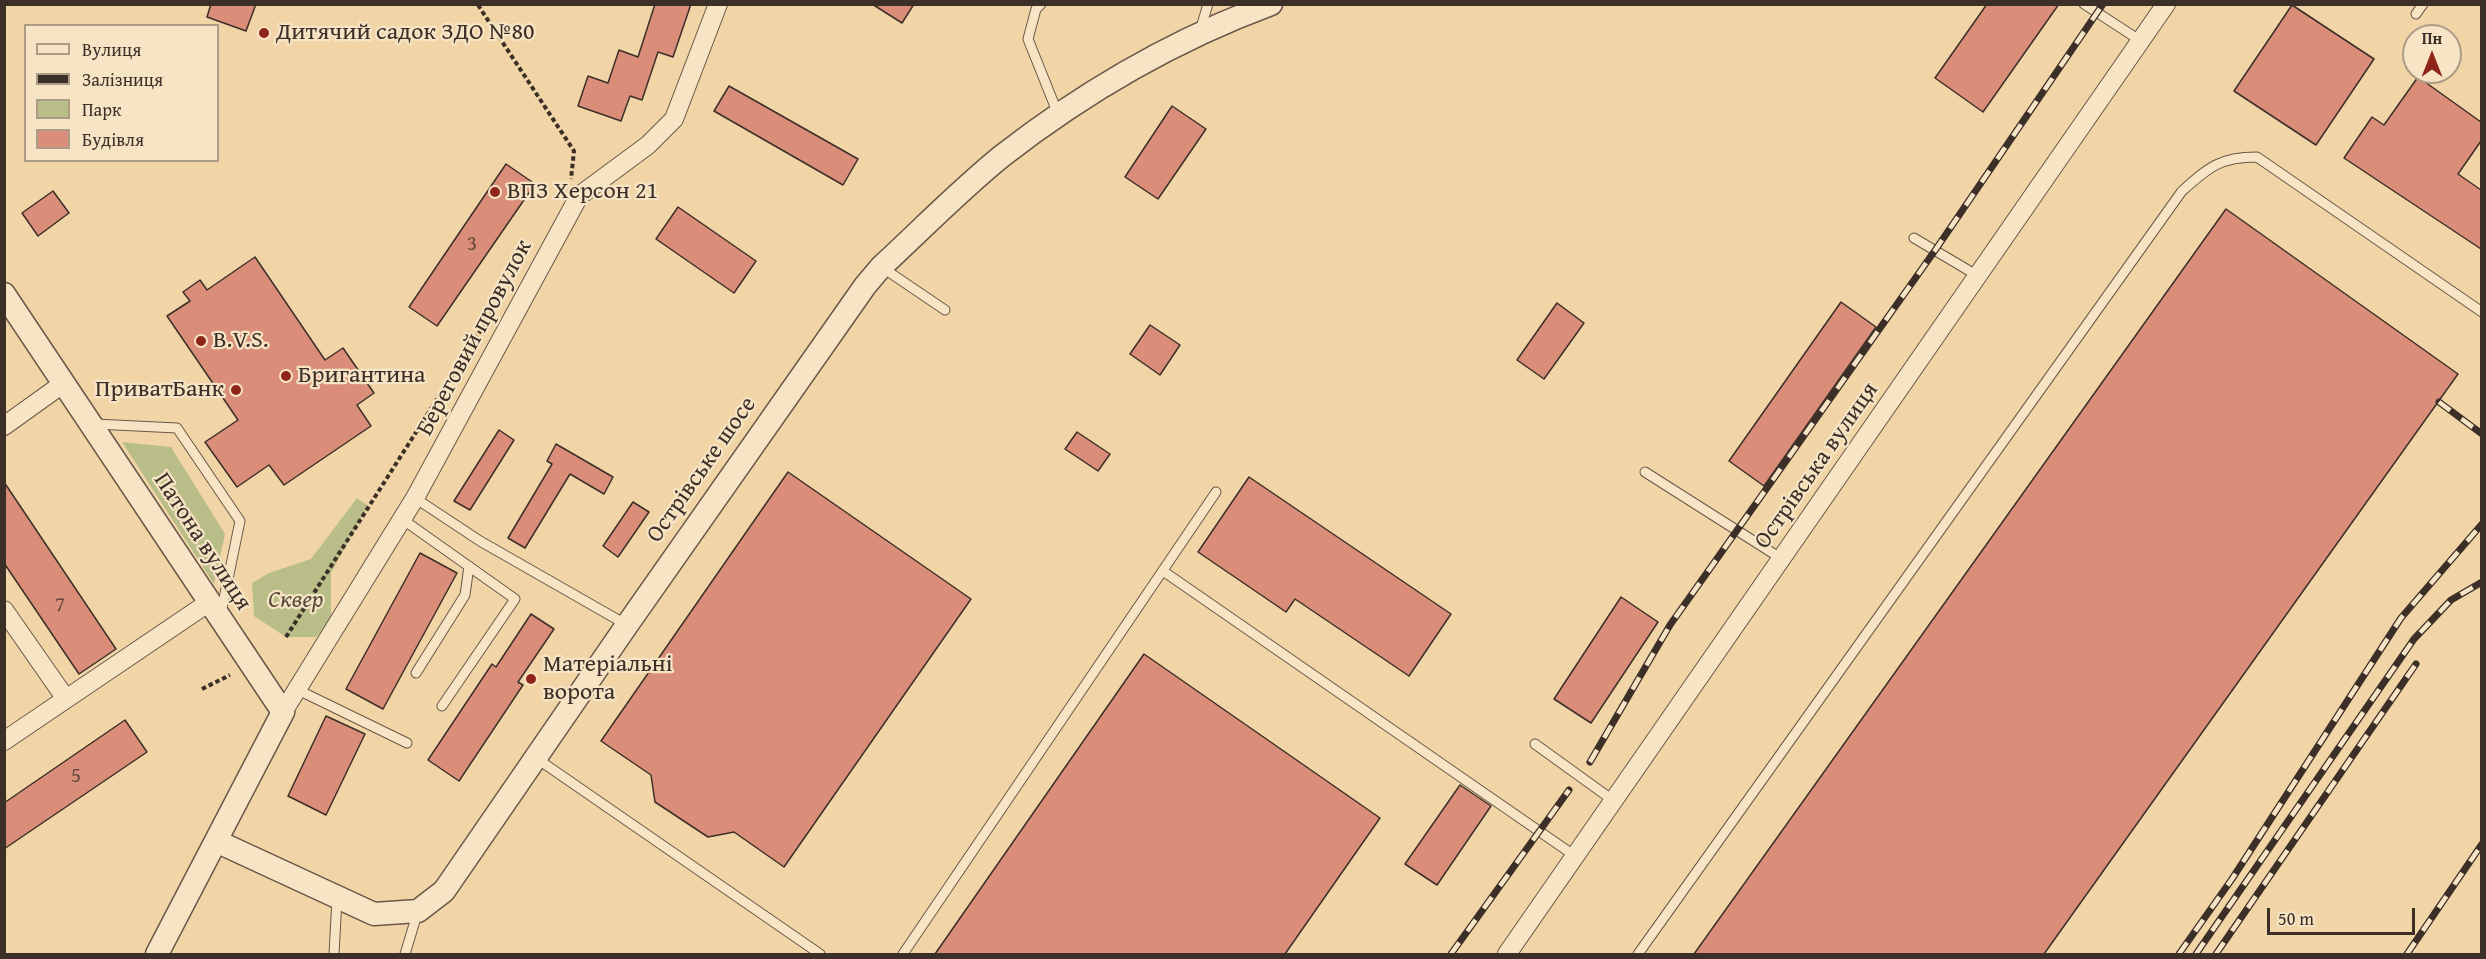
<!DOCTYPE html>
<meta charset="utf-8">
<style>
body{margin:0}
#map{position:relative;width:2486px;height:959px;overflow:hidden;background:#f1d5a6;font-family:"Gentium Book Plus",serif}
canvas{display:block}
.frame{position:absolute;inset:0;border:6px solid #3c2f28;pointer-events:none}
.legend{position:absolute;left:24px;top:24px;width:195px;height:138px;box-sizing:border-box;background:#f6e4c5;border:2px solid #ac9c86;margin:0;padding:8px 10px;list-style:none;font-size:18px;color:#3c2f28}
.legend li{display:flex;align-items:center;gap:12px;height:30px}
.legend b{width:30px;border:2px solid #ac9c86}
.north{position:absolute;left:2402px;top:24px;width:60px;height:60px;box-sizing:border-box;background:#f6e4c5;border:2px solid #ac9c86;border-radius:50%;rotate:0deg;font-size:16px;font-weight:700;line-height:24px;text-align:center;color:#3c2f28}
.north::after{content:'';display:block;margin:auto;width:21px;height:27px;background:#8f2418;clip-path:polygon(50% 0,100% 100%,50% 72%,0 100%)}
.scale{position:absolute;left:2267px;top:908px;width:148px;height:27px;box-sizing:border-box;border:3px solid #3c2f28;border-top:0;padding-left:8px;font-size:18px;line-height:21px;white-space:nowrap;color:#3c2f28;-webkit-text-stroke:4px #f6e4c5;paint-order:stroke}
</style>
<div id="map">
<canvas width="2486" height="959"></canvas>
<div class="frame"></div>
<ul class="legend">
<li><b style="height:8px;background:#f6e4c5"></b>Вулиця</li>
<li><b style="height:8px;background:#3c2f28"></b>Залізниця</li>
<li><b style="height:16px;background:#b9bd87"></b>Парк</li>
<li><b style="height:16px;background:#da8e79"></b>Будівля</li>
</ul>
<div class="north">Пн</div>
<div class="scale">50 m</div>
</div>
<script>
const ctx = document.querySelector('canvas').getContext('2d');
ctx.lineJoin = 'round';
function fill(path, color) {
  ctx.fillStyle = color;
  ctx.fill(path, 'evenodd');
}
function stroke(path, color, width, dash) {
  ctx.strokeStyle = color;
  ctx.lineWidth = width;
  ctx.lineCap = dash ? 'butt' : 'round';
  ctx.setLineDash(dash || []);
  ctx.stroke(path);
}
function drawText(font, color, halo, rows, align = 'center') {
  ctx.font = font + ' "Gentium Book Plus",serif';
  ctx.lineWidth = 4.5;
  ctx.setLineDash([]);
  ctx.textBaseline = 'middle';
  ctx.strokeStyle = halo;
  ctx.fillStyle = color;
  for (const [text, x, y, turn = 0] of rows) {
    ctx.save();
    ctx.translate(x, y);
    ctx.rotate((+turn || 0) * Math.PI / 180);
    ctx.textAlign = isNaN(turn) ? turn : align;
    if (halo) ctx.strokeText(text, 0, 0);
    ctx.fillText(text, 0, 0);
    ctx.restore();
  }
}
fill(new Path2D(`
 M122 442 171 447 225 534 214 584Z
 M357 498 368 506 331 573V620L316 637H286L254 616 252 583 269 573 311 559Z`), '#b9bd87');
const building = new Path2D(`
 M211 4H256L246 31 207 17Z
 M655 4H691L673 57 658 52 642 100 630 96 621 121 578 106 588 76 608 83 619 50 638 57Z
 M872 4H914L902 23Z
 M1987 4H2059L1983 112 1935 78Z
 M2292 5 2374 59 2316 145 2234 91Z
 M2418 77 2481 122V141L2458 174 2481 190V249L2344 158 2372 117 2384 125Z
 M729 86 858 159 843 185 714 111Z
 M1172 106 1206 129 1158 199 1125 177Z
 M506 164 535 184 437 326 409 307Z
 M53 191 69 213 38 236 22 213Z
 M678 207 756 261 734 293 656 239Z
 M2226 209 2458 374 2044 954H1694Z
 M255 257 325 360 343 348 374 393 357 405 371 426 284 485 269 465 237 487 205 442 238 420 167 316 190 301 183 292 200 280 207 290Z
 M1841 302 1876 327 1764 486 1729 461Z
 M1557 303 1584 323 1544 379 1517 360Z
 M1150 325 1180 345 1160 375 1130 354Z
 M499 430 514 440 470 510 454 501Z
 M1077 432 1110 454 1098 471 1065 449Z
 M556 444 613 477 604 494 570 474 525 548 508 538 552 464 547 461Z
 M788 472 971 599 784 867 734 832 708 837 655 802 651 775 601 741Z
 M1249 477 1451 614 1409 676 1295 599 1286 612 1198 552Z
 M4 482 116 649 79 674 4 563Z
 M633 502 649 512 618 557 603 546Z
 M420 553 457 573 383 709 346 689Z
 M1621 597 1658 622 1591 723 1554 699Z
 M531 614 554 629 518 682 523 685 459 781 428 760 492 664 496 667Z
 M1144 654 1380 818 1285 954H935Z
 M326 716 365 734 326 815 288 796Z
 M125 720 147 752 4 849V803Z
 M1460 785 1491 806 1437 885 1405 864Z`);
fill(building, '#da8e79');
stroke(building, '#3c2f28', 1.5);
const service = new Path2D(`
 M1041 4 1036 9 1028 39 1058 114
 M2084 4 2141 41
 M2416 14 2423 4
 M1200 31 1208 4
 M1914 238 1978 276
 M883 268 945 310
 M95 424 177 428 240 521 221 613
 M1645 472 1782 559
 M415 498 480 541 627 625
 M402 519 515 599 442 706
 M1163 571 1575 856
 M416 673 465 595 469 566
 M296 689 407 743
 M1535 744 1614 801
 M536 758 820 954
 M334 954 337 899
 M405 954 418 911
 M903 954 1216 492
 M1638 954 2182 191C2209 167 2220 157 2257 157L2482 312`);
const minor = new Path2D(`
 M4 426 64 383
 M4 610 66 699 208 603
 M283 712 415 498 579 196 648 145 674 119 718 4
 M4 741 66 699
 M1507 954 2166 4`);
const tertiary = new Path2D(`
 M4 294 283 712 157 954
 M216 841 374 914 418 911 444 891 627 625 865 286 881 267C921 230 960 190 1002 156 1083 93 1174 40 1271 4`);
stroke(service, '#695848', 11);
stroke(minor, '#695848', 20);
stroke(tertiary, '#695848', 25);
stroke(new Path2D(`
 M478 5 574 151 571 179
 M286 637 493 311
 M202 689 230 675`), '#3c2f28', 4, [4.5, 3]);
stroke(service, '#f6e4c5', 9);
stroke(minor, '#f6e4c5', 18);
stroke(tertiary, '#f6e4c5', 22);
const rail = new Path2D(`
 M2439 402 2482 434
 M1590 762 1670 625 1936 249 2103 4
 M1451 954 1569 790
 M2179 954 2232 879 2401 618 2482 524
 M2196 954 2414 639 2451 600 2482 582
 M2216 954 2416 664
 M2407 954 2482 844`);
stroke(rail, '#3c2f28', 7);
stroke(rail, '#f6e4c5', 4.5, [14]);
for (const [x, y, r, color] of [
 [264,33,6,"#8f2418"],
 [495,192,6,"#8f2418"],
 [201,341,6,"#8f2418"],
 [286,376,6,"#8f2418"],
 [236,390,6,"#8f2418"],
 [531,679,6,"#8f2418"]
]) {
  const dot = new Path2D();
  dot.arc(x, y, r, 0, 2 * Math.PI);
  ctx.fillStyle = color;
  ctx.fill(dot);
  stroke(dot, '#f6e4c5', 2);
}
drawText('21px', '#64473c', null, [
 ["3",472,245],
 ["7",60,606],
 ["5",76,777]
]);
drawText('24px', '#3c2f28', '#f6e4c5', [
 ["Дитячий садок ЗДО №80",276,33],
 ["ВПЗ Херсон 21",507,192],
 ["B.V.S.",213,341],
 ["Бригантина",298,376],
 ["ПриватБанк",224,390,"right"],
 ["Матеріальні",543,665],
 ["ворота",543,693]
], 'left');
drawText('24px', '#3c2f28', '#f6e4c5', [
 ["Береговий провулок",475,338,-62],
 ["Острівська вулиця",1817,466,-55],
 ["Острівське шосе",702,470,-55],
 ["Патона вулиця",202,542,57]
]);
drawText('italic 24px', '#554b3b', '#f6e4c5', [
 ["Сквер",296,601]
]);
</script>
